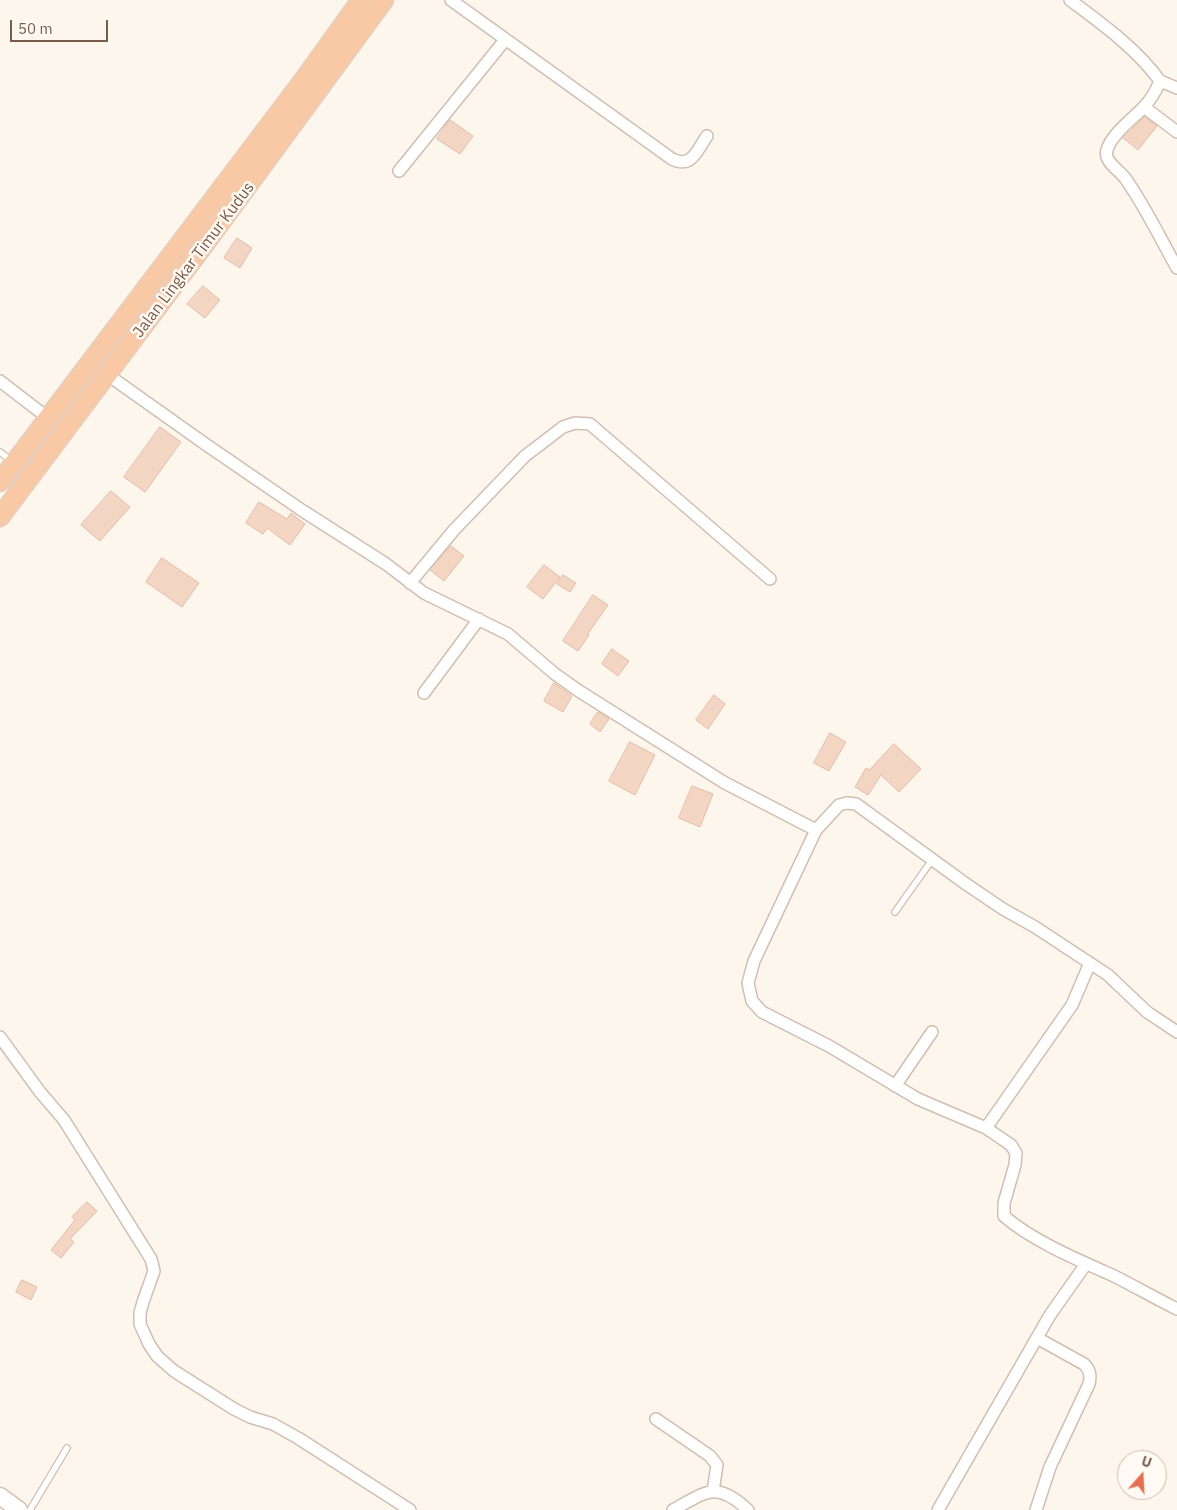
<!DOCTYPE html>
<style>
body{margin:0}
#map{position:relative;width:1177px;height:1510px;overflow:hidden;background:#fdf6ec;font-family:"IBM Plex Sans",sans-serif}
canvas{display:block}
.north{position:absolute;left:1117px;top:1450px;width:50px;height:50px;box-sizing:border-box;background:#fffaf3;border:1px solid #cabbb1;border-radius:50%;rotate:19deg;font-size:14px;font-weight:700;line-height:20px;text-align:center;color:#7a5c4d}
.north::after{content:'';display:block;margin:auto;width:18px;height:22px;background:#e76f51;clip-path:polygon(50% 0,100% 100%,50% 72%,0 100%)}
.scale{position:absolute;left:10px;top:20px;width:98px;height:22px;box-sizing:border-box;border:2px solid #7a5c4d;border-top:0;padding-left:6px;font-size:15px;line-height:18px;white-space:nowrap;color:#7a5c4d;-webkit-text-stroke:4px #fffaf3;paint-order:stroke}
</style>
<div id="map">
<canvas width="1177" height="1510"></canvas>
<div class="north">U</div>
<div class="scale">50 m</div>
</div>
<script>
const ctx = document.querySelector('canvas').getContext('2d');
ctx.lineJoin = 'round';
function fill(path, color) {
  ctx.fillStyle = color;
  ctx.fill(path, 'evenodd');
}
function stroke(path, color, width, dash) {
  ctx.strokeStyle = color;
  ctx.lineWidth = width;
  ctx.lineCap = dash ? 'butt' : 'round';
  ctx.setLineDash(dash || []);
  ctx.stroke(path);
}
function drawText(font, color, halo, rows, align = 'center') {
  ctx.font = font + ' "IBM Plex Sans",sans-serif';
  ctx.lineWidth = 5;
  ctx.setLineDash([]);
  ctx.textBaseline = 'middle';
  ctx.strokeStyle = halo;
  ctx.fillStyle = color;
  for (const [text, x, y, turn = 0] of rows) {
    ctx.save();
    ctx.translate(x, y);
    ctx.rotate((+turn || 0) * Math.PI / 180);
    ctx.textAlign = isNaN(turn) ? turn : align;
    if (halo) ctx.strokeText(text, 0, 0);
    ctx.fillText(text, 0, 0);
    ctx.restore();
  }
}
const building = new Path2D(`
 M1145 117 1157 126 1138 150 1123 138Z
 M450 120 473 136 460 154 437 139Z
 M237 238 252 248 240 268 224 258Z
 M203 286 220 300 205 318 187 304Z
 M160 427 181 442 145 492 124 477Z
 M111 491 130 507 100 541 81 525Z
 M259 502 287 519 291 513 305 524 290 545 267 528 263 534 246 523Z
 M451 546 464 556 444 581 430 570Z
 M162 558 199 583 182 607 146 582Z
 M544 565 560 577 543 599 527 587Z
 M563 575 576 583 570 592 557 584Z
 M593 595 608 605 587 635H589L578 651 563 641Z
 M612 649 629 661 618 676 602 664Z
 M554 683 572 696 563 712 544 701Z
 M714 695 725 704 708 729 696 720Z
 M598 712 609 719 600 732 590 724Z
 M830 733 846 742 829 771 814 763Z
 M630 742 655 755 635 795 609 781Z
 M894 744 921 769 899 792 881 775 868 795 855 787 866 768 869 770Z
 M692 786 713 794 700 827 679 818Z
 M87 1202 97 1211 70 1239 74 1242 61 1258 51 1250 75 1220 72 1217Z
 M22 1280 37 1287 31 1300 16 1292Z`);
fill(building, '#f3d5c3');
stroke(building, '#e6bba3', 1);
const service = new Path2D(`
 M0 452 13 462
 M895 912 932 860
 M30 1510 67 1448`);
const minor = new Path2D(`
 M451 0 672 159C692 169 697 150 707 136
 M1070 0C1102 24 1137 49 1160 81 1156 91 1150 101 1142 109 1131 120 1111 135 1107 150 1103 161 1119 170 1125 178 1145 206 1160 238 1177 268
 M1160 81 1177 88
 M1144 107 1177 132
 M399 171 505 40
 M108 375 208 446 303 511 386 564 424 593 508 634 555 674 579 691 725 783 816 830
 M0 381 48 418
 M410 583 454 530 525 456 563 427 575 423 590 424 770 579
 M424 693 479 619
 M1177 1032 1147 1012 1108 975 1035 927 1003 909 966 884 856 804 847 803 839 805 816 830 754 961 748 983 752 1001 762 1012 829 1046 918 1099 986 1128 1011 1145 1016 1153 1015 1165 1004 1203V1216C1031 1240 1078 1260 1112 1275 1134 1286 1155 1298 1177 1309
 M0 1037 40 1092 64 1120 151 1259 154 1271 143 1302 140 1313V1324L149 1344 157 1356 174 1371 234 1409 250 1417 273 1424 298 1438 410 1510
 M895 1086 932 1032
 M986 1128 1072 1005 1090 963
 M656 1419 710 1456 717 1465 713 1491
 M673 1510C706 1492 716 1480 748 1510
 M938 1510 1050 1315 1086 1264
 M1036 1510 1050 1467 1089 1384C1091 1375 1090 1370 1084 1364L1037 1338`);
const secondary = new Path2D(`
 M0 1496 19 1510`);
const trunk = new Path2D(`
 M0 482 305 78 361 0
 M0 517 213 233 384 0`);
stroke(service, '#d1beb0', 8);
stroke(minor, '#d1beb0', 14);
stroke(secondary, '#d6c0b0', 19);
stroke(trunk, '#dad1cd', 21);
stroke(service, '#fff', 5.5);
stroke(minor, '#fff', 11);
stroke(secondary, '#fff', 16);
stroke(trunk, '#f9c8a4', 19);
drawText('16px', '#7a5c4d', '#fffaf3', [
 ["Jalan Lingkar Timur Kudus",194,260,-53]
]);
</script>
